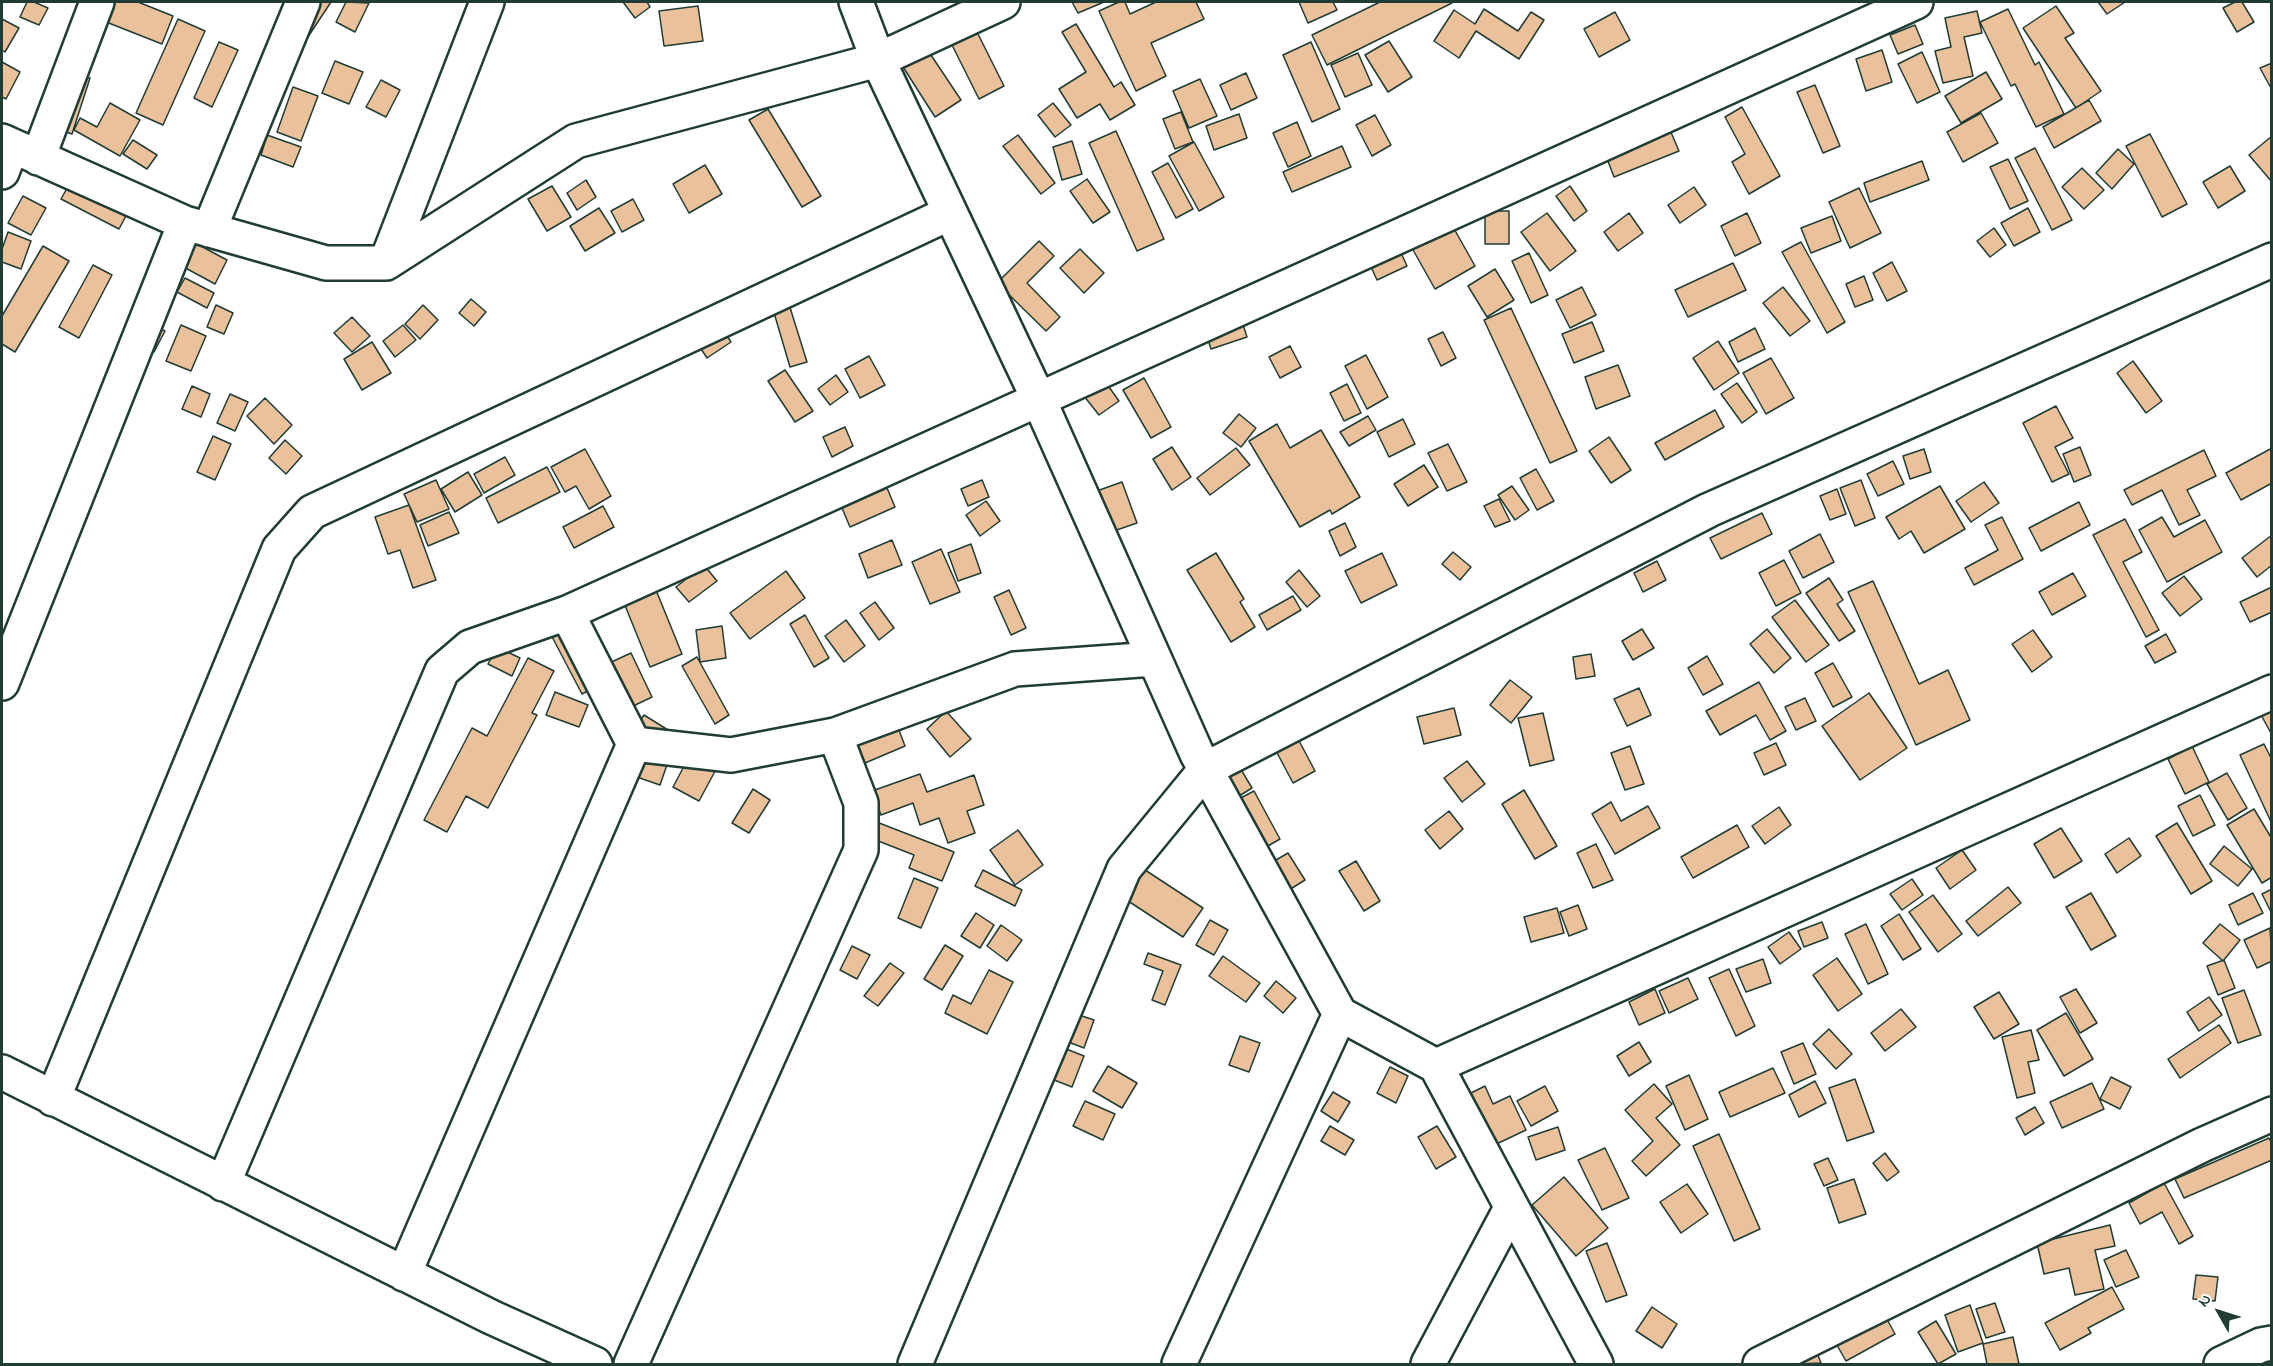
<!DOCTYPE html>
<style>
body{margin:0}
#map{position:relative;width:2273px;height:1366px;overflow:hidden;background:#fff;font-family:"Indie Flower",sans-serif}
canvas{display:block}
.frame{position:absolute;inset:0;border:3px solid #1f3d34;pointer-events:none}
.north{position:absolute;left:2189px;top:1282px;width:60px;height:60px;-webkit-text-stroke:4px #fff;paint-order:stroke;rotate:309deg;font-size:16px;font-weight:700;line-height:24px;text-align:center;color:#1f3d34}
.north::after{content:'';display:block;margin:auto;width:21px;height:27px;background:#1f3d34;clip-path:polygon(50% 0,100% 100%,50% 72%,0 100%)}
</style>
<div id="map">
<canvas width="2273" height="1366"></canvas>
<div class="frame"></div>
<div class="north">N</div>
</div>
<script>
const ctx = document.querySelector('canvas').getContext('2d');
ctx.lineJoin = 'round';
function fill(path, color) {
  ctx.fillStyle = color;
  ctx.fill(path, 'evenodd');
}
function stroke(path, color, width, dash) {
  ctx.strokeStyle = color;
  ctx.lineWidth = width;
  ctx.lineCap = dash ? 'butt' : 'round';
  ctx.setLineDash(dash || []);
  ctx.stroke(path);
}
const building = new Path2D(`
 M27 2H34L48 8 39 25 20 17Z
 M103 2H138L173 16 162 44 96 18Z
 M302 2H331L298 52Z
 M346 2 369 3 355 32 336 22Z
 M623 2H647L650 7 635 18Z
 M1072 2H1104L1078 13Z
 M1119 2H1125L1130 14 1156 2H1196L1204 19 1151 43 1166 76 1136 91 1099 11Z
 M1299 2H1333L1337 10 1308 23Z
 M1380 2H1451L1452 3 1327 65 1312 35Z
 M2098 2H2125L2107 14Z
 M2235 2H2242L2254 22 2237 32 2223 8Z
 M698 6 703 41 664 46 659 11Z
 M2056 6 2074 33 2065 38 2101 91 2076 108 2023 28Z
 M1484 9 1518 31 1531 12 1544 20 1519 59 1476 31 1459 58 1434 41 1454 10 1475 24Z
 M2008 9 2035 65 2039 62 2064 114 2036 127 2015 84 2011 86 1980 22Z
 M1977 11 1982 33 1964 37 1973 76 1943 83 1935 51 1951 47 1945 18Z
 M1615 12 1630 40 1599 57 1584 29Z
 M2 19 19 28 5 52 2 50Z
 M178 19 205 31 163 125 136 113Z
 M1076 24 1114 87 1121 82 1135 105 1110 120 1100 104 1077 118 1059 89 1086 72 1062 32Z
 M1915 25 1923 44 1898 54 1890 35Z
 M974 26 1004 86 979 99 949 39Z
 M921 40 961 100 935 117 896 56Z
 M1389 41 1412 77 1388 92 1365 55Z
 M219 42 238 50 212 107 194 98Z
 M1311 42 1340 109 1312 122 1283 55Z
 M1882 50 1892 82 1866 91 1856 59Z
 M1922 52 1940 92 1917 103 1898 64Z
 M1358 53 1372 85 1345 97 1331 65Z
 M335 61 363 72 349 104 322 93Z
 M2 62 20 72 6 99 2 97Z
 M2272 63V90L2260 68Z
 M71 72 90 78 72 134 54 128Z
 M1986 72 2002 99 1961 123 1945 96Z
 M1246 73 1257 98 1231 110 1220 85Z
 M1200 79 1217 116 1189 128 1173 91Z
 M381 80 400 90 386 117 366 107Z
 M1815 85 1840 146 1823 153 1797 92Z
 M293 87 318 96 301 141 277 132Z
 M2089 100 2101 121 2054 148 2043 127Z
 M110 103 140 120 120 156 74 130 80 118 97 127Z
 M1053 103 1071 125 1055 137 1038 115Z
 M1742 107 1780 176 1749 194 1732 162 1745 154 1725 117Z
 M768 109 821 196 802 207 749 120Z
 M1181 112 1193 142 1175 149 1163 119Z
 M1981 113 1998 143 1963 162 1947 132Z
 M1239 114 1247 138 1214 150 1206 126Z
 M1375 115 1391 145 1372 156 1356 125Z
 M1297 122 1311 156 1288 167 1273 133Z
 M1670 130 1679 151 1614 177 1606 156Z
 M1116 131 1164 239 1137 251 1089 143Z
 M2150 134 2187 204 2162 217 2126 146Z
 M267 135 301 147 293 167 261 155Z
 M1018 135 1055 183 1041 194 1003 146Z
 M2272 136V182L2249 155Z
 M133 140 157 155 147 169 123 154Z
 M1072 141 1082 174 1062 180 1053 147Z
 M1194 142 1224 197 1199 211 1169 156Z
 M1342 146 1351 167 1292 192 1283 172Z
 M2035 148 2072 220 2052 230 2015 158Z
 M2118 149 2134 164 2112 189 2096 173Z
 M2008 159 2028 201 2010 209 1990 167Z
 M1922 161 1929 180 1870 202 1864 183Z
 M1168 163 1193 209 1176 218 1152 172Z
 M705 165 722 194 689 213 673 184Z
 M2230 166 2245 191 2218 208 2203 182Z
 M2082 168 2104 190 2084 209 2062 187Z
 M1087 179 1110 212 1093 223 1070 191Z
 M586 180 596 197 577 210 567 193Z
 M71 181 129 210 119 229 61 199Z
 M552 186 571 217 547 231 528 199Z
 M1570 186 1587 211 1574 221 1556 196Z
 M1694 187 1706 205 1680 223 1668 205Z
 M1859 188 1881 233 1850 248 1829 202Z
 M23 196 46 208 31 235 8 223Z
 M633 199 644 220 622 232 611 211Z
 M599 208 615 233 585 251 570 226Z
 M2028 208 2040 232 2014 246 2001 223Z
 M1485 211H1509V244H1485Z
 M1547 213 1576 251 1550 271 1521 232Z
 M1629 213 1643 233 1618 251 1604 232Z
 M1747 213 1761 243 1735 256 1721 226Z
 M1832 216 1841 241 1811 253 1801 228Z
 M1448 218 1475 266 1435 289 1408 241Z
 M1994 228 2006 245 1990 257 1977 241Z
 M169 229 227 260 215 284 156 252Z
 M8 232 31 241 21 269 2 262V249Z
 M1039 241 1054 256 1027 283 1060 317 1046 331 997 283Z
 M1801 242 1845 322 1827 333 1782 252Z
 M1397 244 1407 266 1377 280 1367 258Z
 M43 246 69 261 15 352 2 344V316Z
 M1080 249 1104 273 1084 293 1060 268Z
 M1529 253 1548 295 1531 303 1512 261Z
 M1892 262 1907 291 1887 301 1873 273Z
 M1733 263 1746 290 1688 317 1675 290Z
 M93 265 112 275 79 338 59 327Z
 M1495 269 1514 300 1487 317 1468 286Z
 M1864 276 1873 300 1855 307 1846 284Z
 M185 278 214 293 207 308 177 292Z
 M1582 287 1596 315 1570 328 1556 300Z
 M1783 287 1810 321 1790 336 1763 303Z
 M471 299 486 312 474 326 459 313Z
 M788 301 807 362 790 367 772 306Z
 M216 305 233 313 224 334 207 327Z
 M423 305 438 320 420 339 405 324Z
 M1511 308 1577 451 1550 463 1484 320Z
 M712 313 731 342 707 358 688 329Z
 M1240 315 1247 337 1211 349 1204 327Z
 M352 317 370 336 352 352 334 333Z
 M147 322 165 331 154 352 136 343Z
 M1592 322 1604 351 1574 363 1562 334Z
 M181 325 206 336 191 371 166 361Z
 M403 325 416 340 395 357 383 341Z
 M1755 328 1765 349 1738 362 1729 342Z
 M1443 332 1456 358 1441 366 1428 339Z
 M1718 341 1739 373 1714 390 1693 358Z
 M372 342 391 373 362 390 344 359Z
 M1290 346 1301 367 1280 378 1269 357Z
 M1366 355 1388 397 1367 409 1345 366Z
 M869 356 885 385 860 398 845 369Z
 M1771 358 1794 398 1766 414 1743 373Z
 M2133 361 2162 401 2146 413 2117 373Z
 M1618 365 1630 396 1596 409 1585 377Z
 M785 370 813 411 795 422 768 381Z
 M836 375 848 392 830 405 818 389Z
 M1144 378 1171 427 1151 438 1123 390Z
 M1104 380 1119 401 1099 415 1084 396Z
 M1737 383 1757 412 1742 423 1721 394Z
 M1347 384 1361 413 1344 421 1330 393Z
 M192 386 210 394 201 417 182 409Z
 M230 394 248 402 235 431 217 423Z
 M265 398 292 425 274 444 247 416Z
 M2056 406 2073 438 2055 447 2069 474 2052 482 2023 423Z
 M1715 410 1724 427 1665 460 1655 443Z
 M1239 414 1256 428 1241 447 1223 433Z
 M1368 416 1376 430 1349 446 1340 432Z
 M1403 419 1415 444 1389 457 1377 432Z
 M1277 424 1290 448 1321 430 1360 497 1332 514 1330 510 1300 527 1249 441Z
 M845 427 853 446 832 457 823 437Z
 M213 436 231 444 215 480 197 472Z
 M1609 437 1631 470 1611 483 1589 451Z
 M285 440 302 456 286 474 269 458Z
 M1448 444 1467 482 1447 491 1428 453Z
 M1172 447 1191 477 1172 490 1153 459Z
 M2080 447 2091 475 2074 482 2063 454Z
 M1236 448 1250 465 1210 495 1197 478Z
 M2272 448V483L2241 500 2226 473Z
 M585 449 611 496 589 509 576 486 565 492 551 467Z
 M1924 449 1931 472 1910 479 1903 456Z
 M2204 450 2216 476 2187 490 2200 515 2179 525 2162 490 2132 505 2124 490Z
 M505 457 515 475 484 493 474 474Z
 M1893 461 1904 484 1878 496 1867 474Z
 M1424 465 1438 487 1408 506 1394 484Z
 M547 467 560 492 498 523 486 498Z
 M1536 469 1554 501 1537 510 1520 478Z
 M468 472 482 495 455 512 441 489Z
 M436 480 449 509 417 522 404 494Z
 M982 480 989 497 968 506 961 489Z
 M1861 480 1875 518 1855 526 1840 488Z
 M1122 482 1137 523 1108 533 1094 492Z
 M1984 482 1999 503 1971 522 1956 501Z
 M1512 486 1529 510 1515 520 1498 495Z
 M1940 486 1965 529 1924 553 1911 531 1899 539 1886 517Z
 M887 488 895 507 850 527 842 508Z
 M1837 489 1846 514 1830 520 1820 496Z
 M1499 499 1510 521 1495 527 1484 506Z
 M986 501 1000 521 980 536 966 515Z
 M2079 502 2090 525 2041 551 2029 528Z
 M409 505 436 580 413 588 400 550 388 554 375 517Z
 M603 506 614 527 574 548 563 527Z
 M449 512 459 533 428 546 420 525Z
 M1762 513 1772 534 1721 559 1710 538Z
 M2002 517 2023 559 1974 585 1965 568 1998 550 1985 525Z
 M2162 517 2174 537 2205 520 2222 552 2167 582 2139 530Z
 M2125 519 2142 552 2123 562 2159 630 2146 637 2093 535Z
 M1345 523 1356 547 1340 556 1329 531Z
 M1820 534 1834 562 1803 578 1789 551Z
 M2272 535V565L2257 577 2242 558Z
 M892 540 902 565 868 578 859 554Z
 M971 544 981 573 958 581 948 553Z
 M941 549 960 592 930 604 912 562Z
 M1453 552 1471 567 1460 580 1442 564Z
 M1216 553 1244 599 1240 602 1255 627 1231 642 1187 570Z
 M1382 553 1397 585 1361 603 1345 571Z
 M1784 560 1801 593 1776 606 1759 573Z
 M1657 561 1666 580 1643 592 1634 573Z
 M704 565 717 581 689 602 676 587Z
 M1299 570 1320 596 1307 607 1286 582Z
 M786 571 805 598 750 639 730 613Z
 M2073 573 2086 596 2052 615 2039 592Z
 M2184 576 2202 599 2180 616 2162 593Z
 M1829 578 1843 600 1837 604 1855 631 1839 641 1806 593Z
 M1873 581 1919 684 1948 670 1970 720 1916 745 1848 592Z
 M2272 587V612L2250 622 2240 602Z
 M656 590 682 654 650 667 624 603Z
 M1009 590 1026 628 1011 635 994 597Z
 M1293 596 1301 610 1267 630 1259 615Z
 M1795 600 1829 645 1806 662 1772 617Z
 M875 602 894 628 879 640 860 613Z
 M805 615 829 658 814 667 790 624Z
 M571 619 605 682 582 694 549 631Z
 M846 620 865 646 844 662 825 636Z
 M722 626 726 658 700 662 696 630Z
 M1642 629 1654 648 1633 660 1622 641Z
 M1767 629 1791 658 1774 673 1750 644Z
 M2033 630 2052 657 2032 672 2012 644Z
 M2166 634 2176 652 2155 663 2145 646Z
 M497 647 520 658 512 676 488 664Z
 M631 653 652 697 627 709 607 664Z
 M1591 654 1595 676 1576 679 1573 657Z
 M1707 656 1723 684 1703 695 1688 668Z
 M697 657 729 715 715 724 682 666Z
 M528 658 554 671 532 713 537 715 488 808 466 796 447 832 424 820 472 728 487 736Z
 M1833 663 1852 697 1833 707 1815 673Z
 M1510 680 1532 697 1511 723 1490 705Z
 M1759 682 1786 731 1770 740 1756 715 1720 735 1706 711Z
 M1639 688 1651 715 1627 726 1614 699Z
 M555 692 588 705 579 727 546 715Z
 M1869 693 1907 748 1860 780 1822 726Z
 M1805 698 1816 721 1796 730 1785 707Z
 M1454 708 1461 735 1424 744 1417 717Z
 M2272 710V735L2261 715Z
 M946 711 971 739 950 757 927 729Z
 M1543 713 1554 760 1530 766 1518 718Z
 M644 715 676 735 632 733Z
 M897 725 905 746 865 763 857 742Z
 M1296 735 1315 771 1293 783 1274 747Z
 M700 736 727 749 699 801 673 787Z
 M1776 743 1786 765 1764 775 1754 753Z
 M2264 744 2272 760V824L2240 755Z
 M1630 746 1644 784 1625 790 1611 753Z
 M2192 746 2209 782 2185 794 2168 759Z
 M636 748 669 759 660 785 628 774Z
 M1233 756 1252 788 1231 801 1212 769Z
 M1467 761 1485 784 1462 802 1444 778Z
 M2227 773 2247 808 2228 820 2207 784Z
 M920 774 927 792 974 775 984 805 967 811 975 833 948 843 939 818 920 825 913 803 881 815 872 791Z
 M753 789 770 800 749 833 732 823Z
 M1524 790 1557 846 1535 859 1502 804Z
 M1254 791 1280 839 1261 850 1235 801Z
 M2200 795 2215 825 2193 836 2178 806Z
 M1611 802 1621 821 1648 806 1660 828 1615 854 1592 814Z
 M1779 807 1791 825 1765 844 1752 826Z
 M2254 809 2272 839V877L2262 883 2227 825Z
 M1449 811 1463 829 1440 849 1425 830Z
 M874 821 954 852 942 881 909 868 914 855 868 837Z
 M2177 823 2212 881 2191 894 2156 836Z
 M1737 825 1749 847 1693 878 1681 857Z
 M2061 828 2082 861 2054 878 2034 844Z
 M1018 830 1043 865 1015 885 990 850Z
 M2129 838 2141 856 2117 873 2105 854Z
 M1596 844 1613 880 1593 888 1577 853Z
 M2224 846 2252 869 2238 886 2210 864Z
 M1962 850 1976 870 1950 889 1936 868Z
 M1288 853 1305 880 1281 895 1264 867Z
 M1356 861 1380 901 1364 911 1339 871Z
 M1139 866 1203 908 1183 937 1119 895Z
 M983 870 1022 890 1015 906 975 886Z
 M914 878 938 888 921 928 898 918Z
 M1912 879 1923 895 1902 910 1890 894Z
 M2008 887 2021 903 1978 936 1966 921Z
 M2272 889V914L2262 894Z
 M2091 893 2116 936 2091 950 2066 907Z
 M2253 893 2263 913 2238 925 2229 905Z
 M1933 895 1962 934 1938 952 1909 912Z
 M1578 905 1587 929 1569 936 1560 912Z
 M1557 908 1564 933 1531 942 1524 917Z
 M976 913 994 925 980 948 961 936Z
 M1899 914 1921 949 1903 960 1881 926Z
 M1210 920 1228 930 1214 955 1196 945Z
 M1822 922 1828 938 1804 947 1798 931Z
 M1866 924 1888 974 1868 984 1845 934Z
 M2220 924 2240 940 2223 961 2203 943Z
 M1001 925 1022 940 1007 961 987 946Z
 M2270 928 2272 961 2257 968 2244 940Z
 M1789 932 1801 949 1780 964 1768 947Z
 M945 945 963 956 942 990 924 979Z
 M852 946 870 955 857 979 840 970Z
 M1148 953 1181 965 1165 1005 1152 1000 1163 971 1144 964Z
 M1223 956 1260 983 1246 1002 1209 976Z
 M1837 958 1862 994 1838 1011 1813 975Z
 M1763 959 1771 983 1746 992 1736 969Z
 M2224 960 2235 988 2218 995 2207 966Z
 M890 963 904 973 878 1006 864 996Z
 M1729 969 1755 1026 1736 1036 1709 978Z
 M989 970 1013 982 987 1034 945 1013 953 995 971 1004Z
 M1688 978 1698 999 1669 1013 1659 991Z
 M1276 981 1296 998 1283 1013 1264 996Z
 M1655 989 1665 1013 1639 1025 1629 1002Z
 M2076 989 2097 1023 2080 1033 2060 997Z
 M2244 990 2261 1035 2238 1043 2222 998Z
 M1999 992 2019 1024 1994 1039 1974 1007Z
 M2209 997 2222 1015 2199 1031 2187 1012Z
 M1901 1009 1916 1027 1885 1051 1871 1033Z
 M1073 1013 1094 1020 1084 1048 1063 1040Z
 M2066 1013 2093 1059 2064 1076 2037 1030Z
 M2219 1025 2231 1043 2180 1078 2168 1059Z
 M1829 1029 1852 1054 1836 1069 1813 1044Z
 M2031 1030 2039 1060 2028 1062 2035 1093 2017 1098 2002 1037Z
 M1240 1036 1260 1043 1249 1072 1229 1065Z
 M1639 1042 1651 1062 1629 1076 1617 1056Z
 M1803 1043 1816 1074 1794 1084 1781 1052Z
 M1056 1045 1084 1056 1072 1087 1044 1076Z
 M1108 1066 1137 1083 1122 1108 1093 1091Z
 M1390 1067 1408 1076 1396 1103 1377 1093Z
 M1773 1068 1785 1093 1730 1117 1719 1092Z
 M1689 1075 1708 1119 1685 1130 1666 1086Z
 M2111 1077 2131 1087 2120 1109 2100 1099Z
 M1855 1079 1874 1132 1847 1141 1829 1088Z
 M1815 1081 1826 1103 1799 1117 1789 1095Z
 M2092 1083 2104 1109 2062 1128 2050 1102Z
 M1654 1084 1672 1104 1656 1118 1680 1145 1646 1176 1632 1161 1653 1141 1625 1110Z
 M1485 1086 1493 1104 1510 1096 1526 1130 1488 1148 1463 1097Z
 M1545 1086 1558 1111 1531 1126 1517 1101Z
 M1333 1092 1350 1102 1338 1122 1321 1111Z
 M1085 1101 1115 1114 1103 1140 1073 1126Z
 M2035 1107 2044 1123 2025 1135 2016 1118Z
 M1330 1126 1354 1140 1345 1155 1321 1141Z
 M1437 1126 1456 1157 1436 1169 1418 1137Z
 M1558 1127 1565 1150 1536 1160 1528 1137Z
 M1719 1134 1760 1229 1734 1241 1693 1146Z
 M2269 1138 2272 1144V1160L2184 1198 2175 1179Z
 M1605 1148 1629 1198 1602 1210 1578 1160Z
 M1885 1153 1899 1172 1887 1181 1873 1163Z
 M1828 1158 1838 1180 1824 1186 1814 1164Z
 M1564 1177 1608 1228 1576 1256 1532 1205Z
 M1854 1179 1866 1214 1839 1223 1827 1188Z
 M2164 1183 2193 1236 2179 1244 2162 1212 2140 1224 2129 1203Z
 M1687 1184 1708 1214 1681 1233 1660 1202Z
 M2110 1225 2115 1246 2095 1250 2104 1289 2075 1295 2069 1268 2044 1274 2037 1243Z
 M1607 1243 1627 1295 1606 1302 1586 1251Z
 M2126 1250 2139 1277 2116 1287 2104 1260Z
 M2196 1275 2218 1277 2215 1301 2193 1299Z
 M2112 1287 2124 1309 2088 1328 2091 1333 2060 1350 2045 1323Z
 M1995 1303 2005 1332 1986 1338 1976 1309Z
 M1970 1305 1983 1343 1958 1352 1945 1315Z
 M1652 1307 1677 1324 1662 1348 1636 1331Z
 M1883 1312 1895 1334 1846 1361 1834 1340Z
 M1936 1321 1956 1354 1938 1364 1918 1332Z
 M2013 1337 2019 1364H1987L1983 1344Z
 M1815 1348 1821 1363 1796 1364 1793 1357Z`);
fill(building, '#eac19a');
stroke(building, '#1f3d34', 1.5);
const minor = new Path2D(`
 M856 2 878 60 1039 400 1197 754 1340 1014 1436 1066 1596 1364
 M2 141 185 223 326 263H386L576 141 878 60 1003 2
 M38 158 97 2
 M2 172 12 146
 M209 230 303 2
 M386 263 487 2
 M2 683 185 223
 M634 744 731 755 835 735
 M1436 1066 2272 692
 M2 1072 491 1317 595 1364
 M53 1099 279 549 312 512 950 213
 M223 1184 442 671 470 647 567 613 1916 2
 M404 1274 634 744 567 613
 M631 1364 861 850V803L835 735 1015 669 1154 659
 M915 1364 1124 869 1206 769 1709 510 2272 260
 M1179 1364 1340 1014
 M1428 1364 1511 1208
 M1760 1364 2202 1145 2272 1114
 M2221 1364 2261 1345 2272 1343`);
stroke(minor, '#1f3d34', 38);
stroke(minor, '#fff', 33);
</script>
